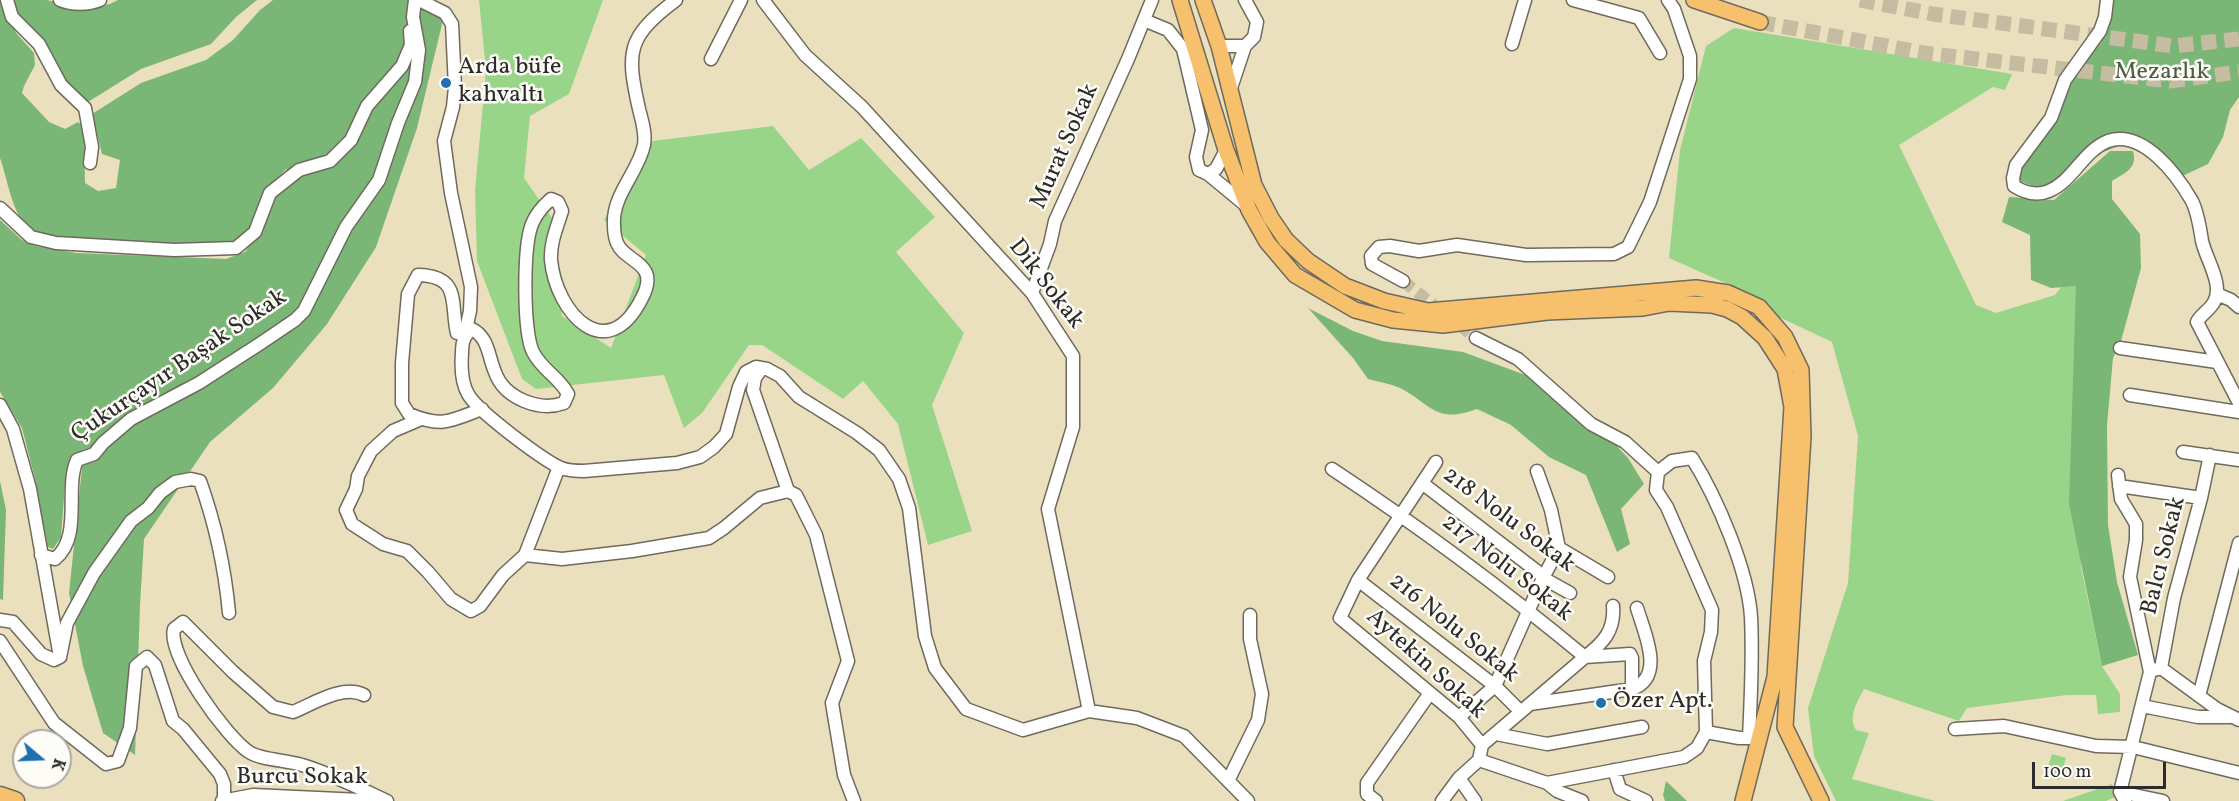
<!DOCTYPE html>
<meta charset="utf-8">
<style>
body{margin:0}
#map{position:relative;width:2239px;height:801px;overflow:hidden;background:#ebe0be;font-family:Vollkorn,serif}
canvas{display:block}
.north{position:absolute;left:12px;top:729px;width:60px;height:60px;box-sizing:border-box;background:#fdfcf7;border:2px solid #a9a8a5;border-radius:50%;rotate:109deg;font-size:16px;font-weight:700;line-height:24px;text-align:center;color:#2b2b2b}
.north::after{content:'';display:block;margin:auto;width:21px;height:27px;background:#1f6fb2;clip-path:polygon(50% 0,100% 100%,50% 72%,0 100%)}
.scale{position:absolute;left:2032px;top:762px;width:134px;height:27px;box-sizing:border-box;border:3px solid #2b2b2b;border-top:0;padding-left:8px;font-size:18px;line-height:21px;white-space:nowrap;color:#2b2b2b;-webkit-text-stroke:4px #fdfcf7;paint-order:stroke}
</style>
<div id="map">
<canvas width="2239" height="801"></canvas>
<div class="north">K</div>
<div class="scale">100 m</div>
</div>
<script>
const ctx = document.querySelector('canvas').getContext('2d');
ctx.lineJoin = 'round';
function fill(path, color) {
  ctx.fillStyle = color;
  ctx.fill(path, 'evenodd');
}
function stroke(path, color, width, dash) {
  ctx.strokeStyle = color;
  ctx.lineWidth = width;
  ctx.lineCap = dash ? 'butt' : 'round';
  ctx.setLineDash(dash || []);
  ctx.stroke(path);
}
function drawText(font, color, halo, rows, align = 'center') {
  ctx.font = font + ' Vollkorn,serif';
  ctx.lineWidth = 5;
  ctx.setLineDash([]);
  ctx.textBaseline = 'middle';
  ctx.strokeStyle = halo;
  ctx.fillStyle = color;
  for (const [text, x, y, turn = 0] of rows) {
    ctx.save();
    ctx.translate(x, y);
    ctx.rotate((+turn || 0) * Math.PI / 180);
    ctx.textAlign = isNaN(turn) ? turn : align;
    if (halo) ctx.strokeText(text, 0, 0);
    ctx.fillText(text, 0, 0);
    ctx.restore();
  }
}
fill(new Path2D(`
 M479 0H603L569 94 530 116 524 178 552 218 562 316 611 348 646 255 604 220 653 141 773 126 809 170 861 138 935 217 896 252 964 333 932 405 972 531 928 545 898 424 863 381 843 399 762 345H749L702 413 684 428 664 375 536 389 522 379 477 261 475 190 486 70Z
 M1734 28 2012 74 2005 90 1993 87 1899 145 1976 305 1996 313 2055 295 2061 287 2076 286 2081 567 2102 666 2120 694V712L2098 714 2096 695H2067L1967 708 1959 721 1864 689C1857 702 1848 716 1856 730L1869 733 1852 779 1935 801H1836L1814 756 1808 708 1848 583 1858 436 1832 342 1779 317 1761 299 1669 258 1680 150 1706 46Z
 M2052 754 2066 758 2059 780 2045 776Z
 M2112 784 2115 797 2106 801H2063Z`), '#98d589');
fill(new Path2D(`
 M0 0 6 16 17 34 34 53 35 65 24 86 22 93 49 122 65 129 78 122 84 127 85 183 98 191 116 188 120 160 102 154 92 114 141 83 206 60 233 40 260 10 273 0H410L436 12 443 20 417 128 376 247 327 324 273 388 210 442 144 539 140 605 135 755 103 733 83 666 69 593 84 449 73 459 65 484 61 537 53 549 46 546 35 479 22 428 0 392V220L22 240 36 246 76 253 226 259 245 252 265 223 287 168 270 187 251 231 234 245 171 247 44 236C39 233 32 230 27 226 12 213 7 177 0 158Z
 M10 0H47L80 8 110 4 118 0H257L236 17 211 44 141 69 88 102C64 92 18 25 10 0Z
 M2114 0H2239V97L2230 110 2223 137 2208 164 2176 179 2130 142 2084 159 2047 192 2013 178Z
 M2110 151H2133C2138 168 2125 173 2112 181V199L2140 234 2141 268 2121 341 2113 358 2107 425 2108 525 2117 582 2138 655 2102 666 2069 504 2076 286 2051 288 2031 280 2030 235 2002 222 2009 197 2054 200Z
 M1308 308 1353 331 1382 341 1463 352 1528 376 1582 425 1613 442 1628 458 1644 484 1621 509 1630 544 1617 552 1586 475 1549 457 1511 425 1477 409C1438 423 1434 408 1404 390 1394 384 1379 382 1368 379L1353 358Z
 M0 481 6 510 3 600 0 599Z
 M1666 781 1687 801H1665L1663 795Z`), '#7ab675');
stroke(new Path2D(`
 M1403 281 1476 338`), '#c5bca1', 12, [12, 6]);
stroke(new Path2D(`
 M1860 0 1933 14 2173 46 2239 39
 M1760 22 1924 53 2170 81 2239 72`), '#c5bca1', 15, [15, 8]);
const minor = new Path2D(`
 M7 0 12 17 39 44 61 85 85 108 92 147 90 163
 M60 0C72 5 88 5 100 0
 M419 0 445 13 452 24 455 87 453 107 444 141 451 193 471 287 470 311 465 334 457 333C450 304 462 276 418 275L408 294 402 363V403L409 414C442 428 450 421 482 409
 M676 0C627 37 626 51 639 109 642 121 646 133 644 145 638 173 612 195 614 225 614 230 615 238 617 243 625 263 661 262 642 298 607 368 556 313 551 260 550 243 557 227 562 211L558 202 551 199C543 206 536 214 532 224 523 247 523 332 533 352 542 370 559 377 568 394L564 403C539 412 504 398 495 372 488 356 489 338 472 329 464 335 462 342 462 353 461 366 461 382 468 394 477 411 543 460 561 468 569 471 576 471 584 471L677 463 700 457 714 447 726 434 739 387 746 372 756 367 767 369 780 376 799 397 857 433 879 450 899 479 909 508 925 636 935 668 966 709 1023 730 1089 711 1137 718 1184 736 1248 801
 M763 0 805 55 862 107 1032 293 1073 356V427L1048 509 1089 711
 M1573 0 1639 18 1660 53
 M2107 0 2105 17 2100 31 2065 80 2051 118 2016 165 2013 178 2014 186C2025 193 2037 196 2049 191 2073 181 2083 151 2108 141 2143 129 2177 175 2192 201 2198 213 2200 228 2202 241 2206 259 2224 285 2214 302 2210 310 2201 314 2197 322L2239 403
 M1144 20 1168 30 1183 49 1202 130 1196 157 1199 170 1208 174 1248 207
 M1512 44 1525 0
 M1219 46H1245
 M711 59 741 0
 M1230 91 1245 46 1254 37 1257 22 1245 0
 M1208 174 1216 169 1226 150
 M0 208 31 237 56 243 174 250 236 248 255 232 270 193 299 170 330 161 351 140 367 106 402 66 411 45 410 31
 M1403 281 1372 264 1371 256 1379 247 1390 246 1419 251 1457 245 1526 255 1614 254 1628 247 1650 202 1690 79V56L1674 9 1668 0
 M1032 293 1050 244 1055 221 1128 59 1152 0
 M2217 294 2231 300 2239 307
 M1476 338 1518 359 1591 424 1625 442 1658 472
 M2120 348 2217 362
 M762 368 755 378 753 390 788 491
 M2130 395 2239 412
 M0 405 13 429 30 489 60 657 54 660 41 654 13 622 0 620
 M421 419 393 431 371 451 358 476 356 489 346 510 352 524 383 544 407 551 428 572 451 599 471 611 480 606 503 575 525 555 559 467
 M2183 452 2239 460
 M1436 462 1358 580 1340 618 1459 717 1482 745
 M1332 469C1420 527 1504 590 1585 657 1603 643 1615 631 1613 606
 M1658 472 1656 490 1667 507 1712 610 1711 632 1704 661 1706 732
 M2118 475 2121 499 2136 524V540L2130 577 2150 672 2120 792 2125 801
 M1422 483 1538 572 1543 578 1570 593
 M2119 486 2201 498
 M1559 548 1608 577
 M41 555 55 559C83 536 64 489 77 460L94 454 103 443 131 419 199 383 261 343 295 320 304 311 346 227 379 180 398 123 415 82 419 50 413 17 415 0
 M525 555 562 559 632 551 709 538 724 528 760 498 788 491 796 495 816 535 848 661 832 703 844 775 854 801
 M1358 580 1495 686 1520 711
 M0 641 54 723 106 764 118 761 130 728 136 666 147 657 155 665 173 721 183 729 220 774 224 784V800
 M60 657 67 623 94 573 131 521 148 508 160 493 175 482 191 479 200 481C215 523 225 569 229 613
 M2161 668 2174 598 2201 498 2210 455
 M2154 670 2161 668 2217 709 2239 720
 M1632 689V658L1630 654 1585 657 1482 745 1479 760 1547 783 1684 757 1697 748 1706 732 1739 738H1749C1751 698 1753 657 1751 617 1748 570 1717 498 1692 458L1672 461 1658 472
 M364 695C343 684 313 704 293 712L273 707 233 672 183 622 174 629C167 655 226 737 249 752 261 760 287 760 302 765 332 774 359 788 387 801
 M2199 696 2239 543
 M1530 704 1632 689C1666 677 1644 632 1637 608
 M2142 706 2198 717H2230
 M1459 717 1495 686 1543 578 1559 548 1551 510 1537 471
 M1955 729 2004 726 2096 746 2133 747 2239 773
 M1496 734 1547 744 1642 727
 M1614 770 1620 789 1646 801
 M1459 778 1475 801
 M1228 781 1258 720 1262 694 1250 639V615
 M1547 783 1557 791 1582 801
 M2120 792 2163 801
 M222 801 253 795 382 801
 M1376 801 1367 794V783L1430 693
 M1442 801 1459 778 1479 760`);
const major = new Path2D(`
 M1180 0 1226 150 1249 210 1267 242 1295 275 1355 310 1393 320 1443 325 1547 312 1643 308 1669 303 1712 305 1727 309 1742 317 1765 338 1785 369 1792 407 1775 677 1743 801
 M1203 0 1219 46 1254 185 1271 218 1286 240 1308 261 1345 286 1384 301 1428 311 1696 288 1728 293 1759 307 1785 337 1801 370 1803 437 1785 727 1821 801
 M1694 0 1760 22`);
const highway = new Path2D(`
 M0 796 15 801`);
stroke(minor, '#6e6a5e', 15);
stroke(major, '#6e6a5e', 18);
stroke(highway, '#6e6a5e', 21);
stroke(minor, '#fff', 12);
stroke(major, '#f7c06c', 15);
stroke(highway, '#f7c06c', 18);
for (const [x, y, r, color] of [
 [446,83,6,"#1f6fb2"],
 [1601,703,6,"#1f6fb2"]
]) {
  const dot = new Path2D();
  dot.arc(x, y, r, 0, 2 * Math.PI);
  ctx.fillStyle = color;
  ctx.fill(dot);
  stroke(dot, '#fdfcf7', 2);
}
drawText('24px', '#2b2b2b', '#fdfcf7', [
 ["Arda büfe",458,69],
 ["kahvaltı",458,97],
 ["Özer Apt.",1613,703]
], 'left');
drawText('24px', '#4c5e47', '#fdfcf7', [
 ["Mezarlık",2162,74]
]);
drawText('24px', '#2b2b2b', '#fdfcf7', [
 ["Murat Sokak",1066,147,-66],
 ["Dik Sokak",1045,285,52],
 ["Çukurçayır Başak Sokak",180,367,-34],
 ["218 Nolu Sokak",1508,521,37],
 ["Balcı Sokak",2165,556,-76],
 ["217 Nolu Sokak",1506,569,38],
 ["216 Nolu Sokak",1453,629,39],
 ["Aytekin Sokak",1425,665,42],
 ["Burcu Sokak",302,779]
]);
</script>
